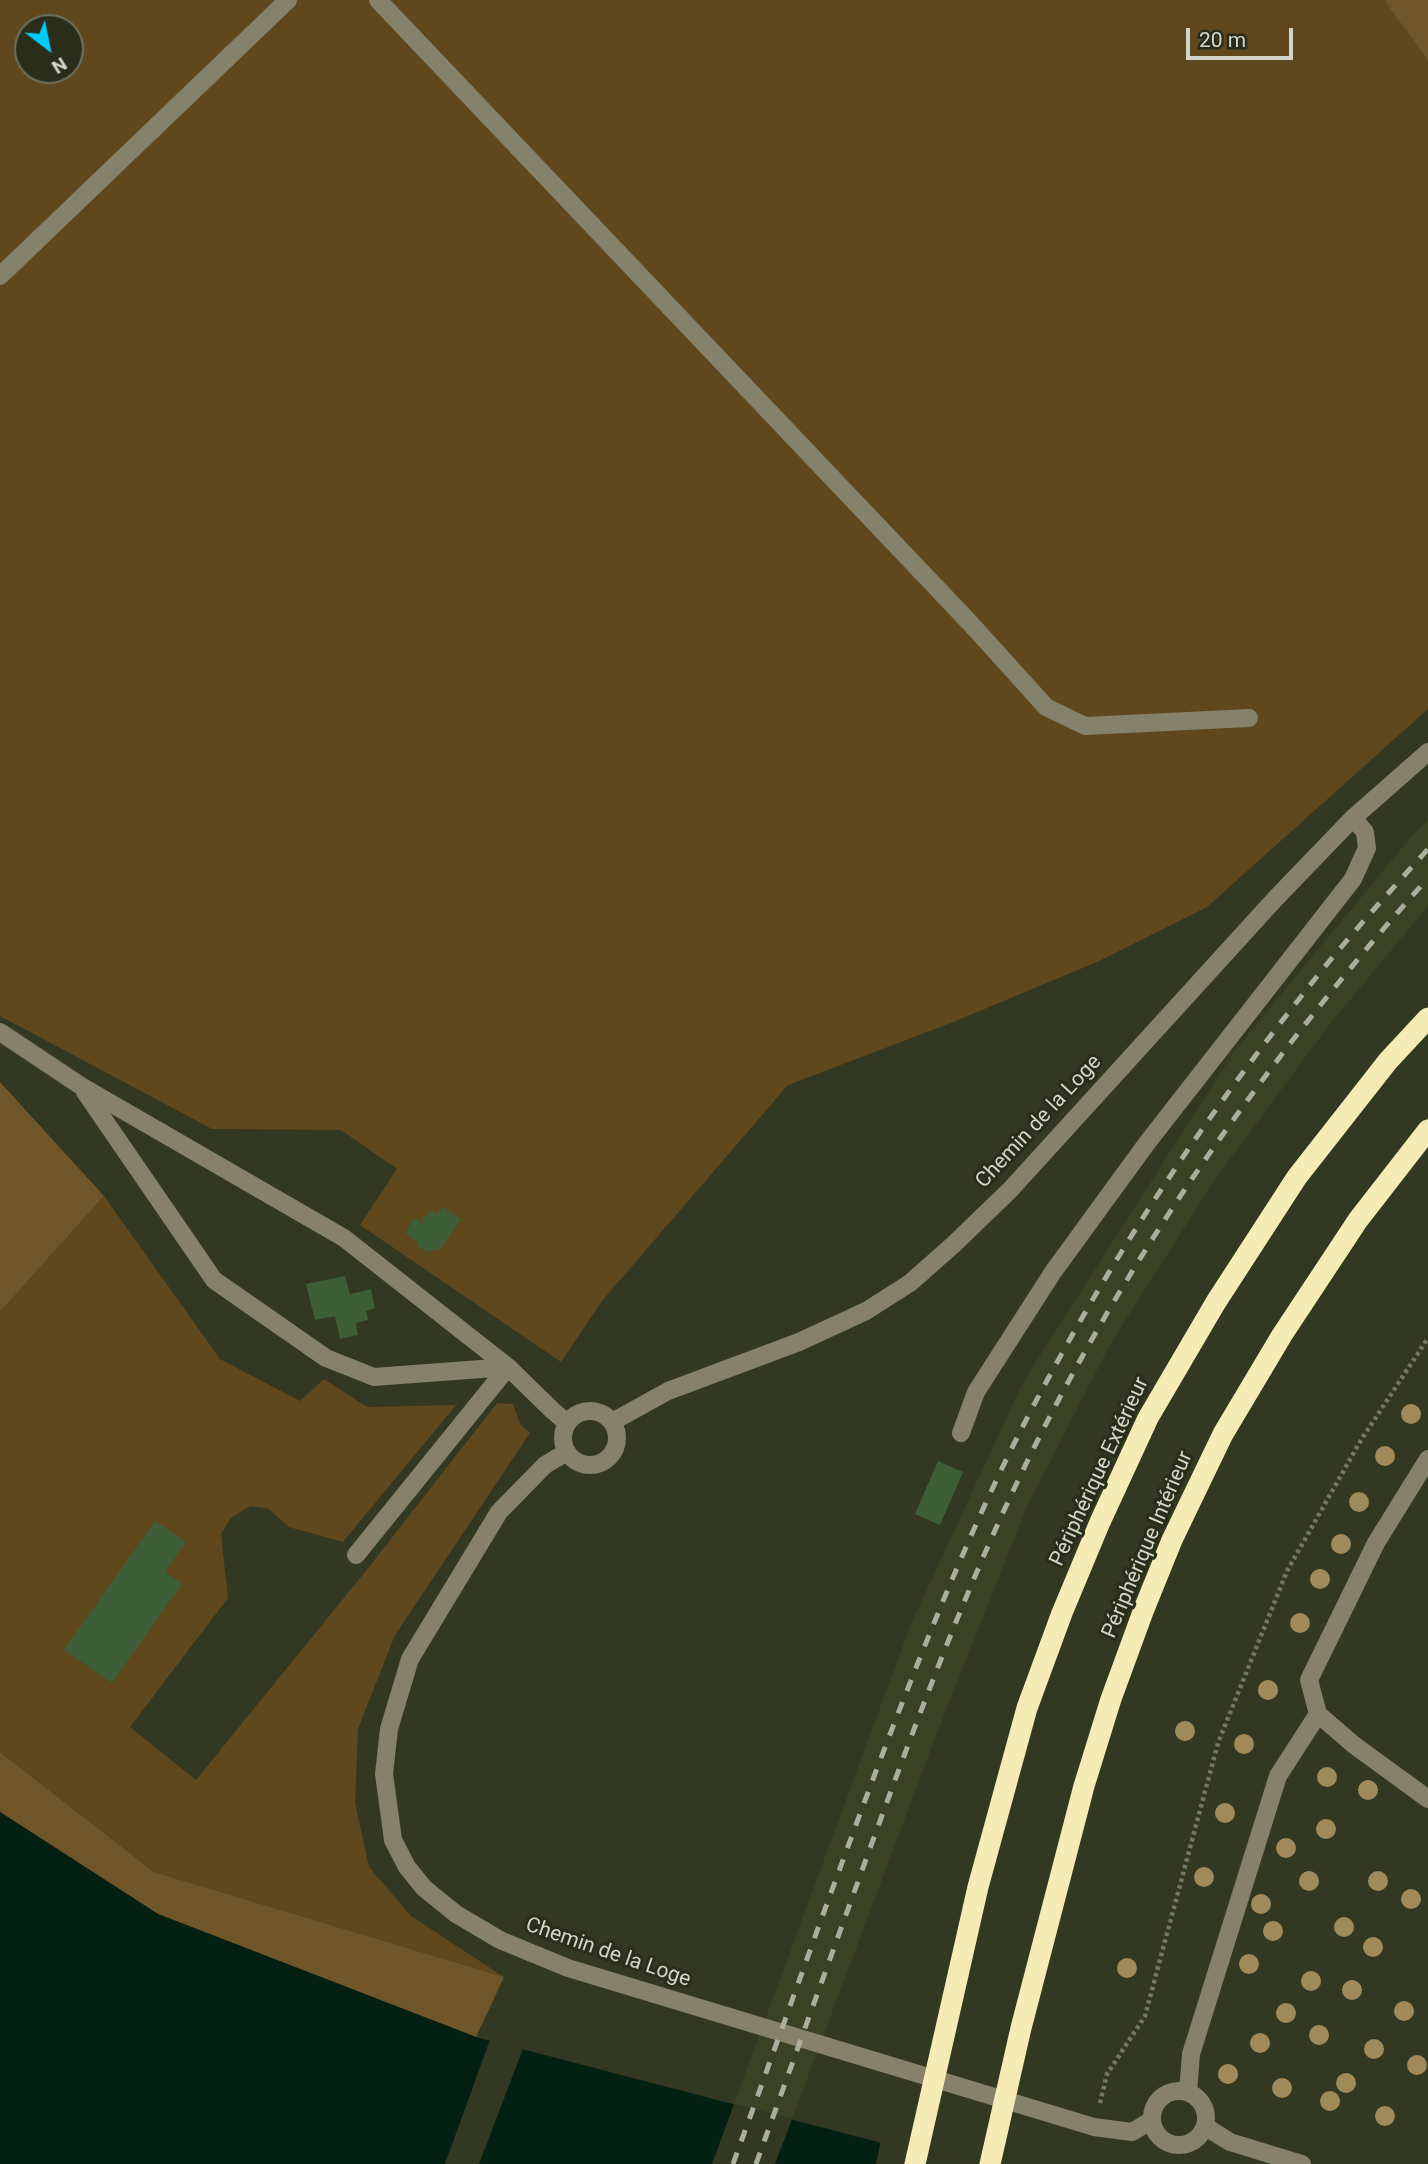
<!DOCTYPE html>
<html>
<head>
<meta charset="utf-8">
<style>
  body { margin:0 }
  #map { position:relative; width:1428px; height:2164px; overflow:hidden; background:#333823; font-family:Roboto,sans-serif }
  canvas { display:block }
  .north { position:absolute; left:14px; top:14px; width:70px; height:70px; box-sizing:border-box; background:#292d19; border:2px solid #6d715f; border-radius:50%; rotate:148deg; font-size:19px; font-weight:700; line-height:28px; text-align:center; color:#d2d6c9 }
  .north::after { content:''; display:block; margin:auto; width:24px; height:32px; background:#00cbf9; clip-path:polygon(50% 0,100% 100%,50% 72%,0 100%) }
  .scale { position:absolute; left:1186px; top:28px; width:107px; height:32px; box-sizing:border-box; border:4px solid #d2d6c9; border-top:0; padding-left:9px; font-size:21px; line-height:24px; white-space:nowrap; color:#d2d6c9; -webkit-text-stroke:5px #292d19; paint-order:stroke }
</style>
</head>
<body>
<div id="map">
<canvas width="1428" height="2164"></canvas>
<div class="north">N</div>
<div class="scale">20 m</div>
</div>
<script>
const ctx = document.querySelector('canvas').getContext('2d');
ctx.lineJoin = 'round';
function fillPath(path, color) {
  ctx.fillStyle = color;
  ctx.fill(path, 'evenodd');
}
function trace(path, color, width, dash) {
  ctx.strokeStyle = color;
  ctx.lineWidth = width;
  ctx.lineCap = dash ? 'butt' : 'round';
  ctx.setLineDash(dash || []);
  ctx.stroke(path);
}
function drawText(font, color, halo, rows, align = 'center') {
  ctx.font = font + ' Roboto,sans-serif';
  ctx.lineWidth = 6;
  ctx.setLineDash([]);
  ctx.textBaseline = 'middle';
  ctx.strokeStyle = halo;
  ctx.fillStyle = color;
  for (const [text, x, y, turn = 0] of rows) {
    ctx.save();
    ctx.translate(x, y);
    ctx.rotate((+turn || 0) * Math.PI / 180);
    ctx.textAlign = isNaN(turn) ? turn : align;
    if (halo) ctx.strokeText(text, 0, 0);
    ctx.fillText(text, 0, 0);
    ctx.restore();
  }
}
fillPath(new Path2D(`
  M1428 820V906L1330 1024 1216 1178 1111 1343 1027 1507 938 1731 792 2119 734 2104 910 1626 1023 1382 1235 1050 1410 838Z`), '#3a4125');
fillPath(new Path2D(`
  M0 0H1385L1428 60V709L1207 907 1097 962 951 1023 788 1085 602 1301 561 1362 360 1225 397 1169 341 1130 212 1129 0 1016ZM28 28H70V70H28Z
  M104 1196 220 1359 300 1401 324 1379 367 1407 456 1405 343 1542 289 1527 269 1509 250 1506 231 1518 221 1534 228 1598 130 1727 196 1780 369 1567 497 1403 513 1404 520 1424 530 1433 395 1635 358 1729 355 1803 369 1867 411 1916 504 1977 154 1872 0 1752V1312Z`), '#5f471e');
fillPath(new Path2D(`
  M1385 0H1428V60L1389 7Z
  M0 1082 104 1196 0 1312Z
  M0 1752 154 1872 504 1977 476 2037 158 1914 0 1812Z`), '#705528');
fillPath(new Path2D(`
  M0 1812 158 1914 476 2037 962 2164H0Z`), '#042013');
fillPath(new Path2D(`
  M491 2037 524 2046 479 2164H445Z
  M734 2104 792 2119 775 2164H712Z
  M881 2139 963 2161 965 2164H876Z`), '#333823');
fillPath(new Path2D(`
  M443 1207 461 1219 441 1248 426 1252 416 1245 418 1242 405 1233 414 1218 424 1224 422 1217 427 1216 431 1210 437 1214Z
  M345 1276 350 1294 371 1289 375 1308 366 1311 368 1320 356 1323 358 1335 340 1339 335 1316 315 1320 306 1284Z
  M938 1461 963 1472 940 1525 915 1514Z
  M155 1521 186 1542 165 1572 182 1584 112 1683 64 1650Z`), '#3e5e37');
trace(new Path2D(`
  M1100 2103 1107 2074 1145 2016 1218 1743 1287 1571 1361 1440 1428 1338`), '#747867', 4.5, [3.5, 3.5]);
trace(new Path2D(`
  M378 0 971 624 1046 707 1085 726 1249 718
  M0 276 288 0
  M0 1032 81 1086 344 1238 508 1367 552 1410 567 1423
  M85 1092 214 1280 326 1358 374 1377 508 1367
  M563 1438a27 27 0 1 1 54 0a27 27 0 1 1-54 0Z
  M612 1422 668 1391 799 1342 866 1311 910 1283 953 1245 1010 1190 1275 899 1353 818 1428 752
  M961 1433 976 1392 1053 1272 1147 1143 1353 879 1367 848 1365 832 1353 818
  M567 1452 545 1465 499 1512 410 1659 389 1729 384 1774 393 1840 407 1867 424 1888 456 1914 500 1940 568 1968 1094 2127 1132 2132 1152 2120
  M1428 1459 1376 1543 1309 1680 1318 1714 1354 1745 1428 1799
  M356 1555 508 1367
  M1152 2118a27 27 0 1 1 54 0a27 27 0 1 1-54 0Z
  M1188 2092 1191 2054 1278 1776 1318 1714
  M1206 2127 1230 2142 1302 2164`), '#85816b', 18);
trace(new Path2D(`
  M915 2164 978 1887 1027 1708 1062 1613 1100 1522 1148 1418 1216 1302 1297 1177 1388 1061 1428 1018
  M990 2164 1021 2028 1084 1786 1111 1699 1144 1609 1172 1540 1223 1434 1282 1335 1358 1220 1428 1130`), '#f5ebb4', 21);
trace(new Path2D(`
  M733 2164C788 2013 841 1861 899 1711 942 1601 987 1491 1043 1388 1117 1250 1203 1120 1300 998 1340 946 1384 898 1428 849
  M756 2164C796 2053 836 1942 876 1832 918 1717 961 1602 1013 1491 1119 1266 1263 1063 1428 878`), '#aaae9f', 5, [12, 12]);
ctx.fillStyle = '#a08a59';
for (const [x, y] of [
  [1411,1414],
  [1385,1456],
  [1359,1502],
  [1341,1544],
  [1320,1579],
  [1300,1623],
  [1268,1690],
  [1185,1731],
  [1244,1744],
  [1327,1777],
  [1368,1790],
  [1225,1813],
  [1326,1829],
  [1286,1848],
  [1204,1877],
  [1309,1881],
  [1378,1881],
  [1411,1899],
  [1261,1904],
  [1344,1927],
  [1273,1931],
  [1373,1947],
  [1249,1964],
  [1127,1968],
  [1311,1981],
  [1352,1990],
  [1404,2011],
  [1286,2013],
  [1319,2035],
  [1260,2043],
  [1374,2049],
  [1417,2065],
  [1228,2074],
  [1346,2083],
  [1282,2088],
  [1330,2101],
  [1385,2116]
]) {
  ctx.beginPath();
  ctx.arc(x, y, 10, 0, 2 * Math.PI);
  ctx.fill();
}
drawText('21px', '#d2d6c9', '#292d19', [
  ["Chemin de la Loge",1039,1122,-47],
  ["Périphérique Extérieur",1100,1472,-65],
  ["Périphérique Intérieur",1148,1545,-67],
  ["Chemin de la Loge",608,1953,19]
]);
</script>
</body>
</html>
